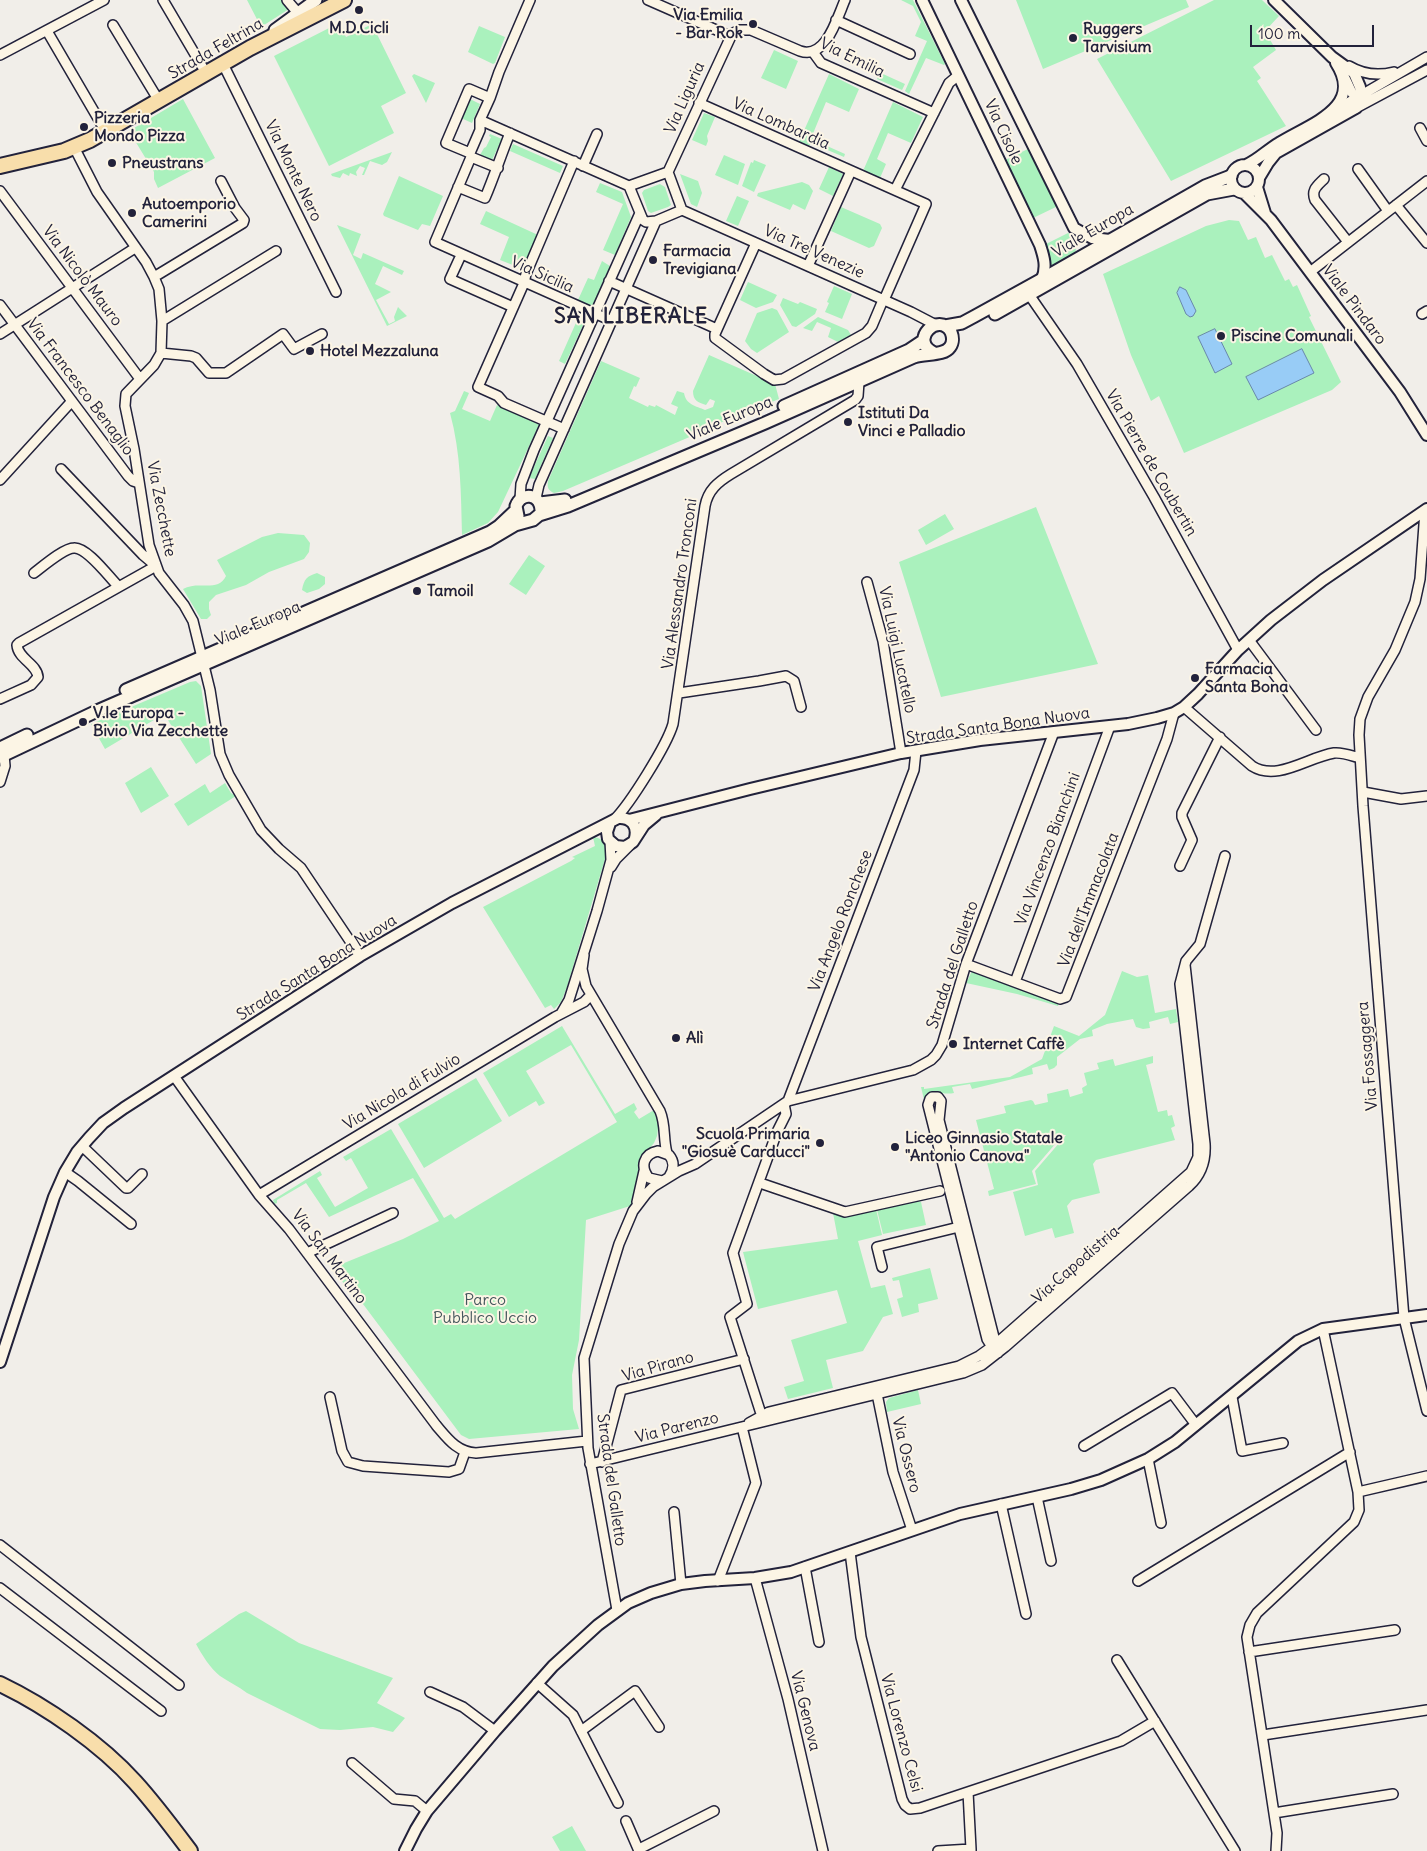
<!DOCTYPE html>
<html>
<head>
<meta charset="utf-8">
<style>
  body { margin:0 }
  #map { position:relative; width:1427px; height:1851px; overflow:hidden; background:#f1eee9; font-family:Delius,sans-serif }
  canvas { display:block }
  .scale { position:absolute; left:1250px; top:25px; width:124px; height:22px; box-sizing:border-box; border:2px solid #22223b; border-top:0; padding-left:6px; font-size:15px; line-height:18px; white-space:nowrap; color:#22223b; -webkit-text-stroke:4px #fcf5e5; paint-order:stroke }
</style>
</head>
<body>
<div id="map">
<canvas width="1427" height="1851"></canvas>
<div class="scale">100 m</div>
</div>
<script>
const ctx = document.querySelector('canvas').getContext('2d');
ctx.lineJoin = 'round';
function fillPath(path, color) {
  ctx.fillStyle = color;
  ctx.fill(path, 'evenodd');
}
function trace(path, color, width, dash) {
  ctx.strokeStyle = color;
  ctx.lineWidth = width;
  ctx.lineCap = dash ? 'butt' : 'round';
  ctx.setLineDash(dash || []);
  ctx.stroke(path);
}
function drawText(font, color, halo, rows, align = 'center') {
  ctx.font = font + ' Delius,sans-serif';
  ctx.lineWidth = 4;
  ctx.setLineDash([]);
  ctx.textBaseline = 'middle';
  ctx.strokeStyle = halo;
  ctx.fillStyle = color;
  for (const [text, x, y, turn = 0] of rows) {
    ctx.save();
    ctx.translate(x, y);
    ctx.rotate((+turn || 0) * Math.PI / 180);
    ctx.textAlign = isNaN(turn) ? turn : align;
    if (halo) ctx.strokeText(text, 0, 0);
    ctx.fillText(text, 0, 0);
    ctx.restore();
  }
}
fillPath(new Path2D(`
  M247 0H282L289 9 261 27Z
  M901 0H913L945 64 944 65 926 58 909 94 905 91 927 41 915 36 921 22 913 6Z
  M1016 0H1186L1189 7 1043 69Z
  M1214 0H1262L1279 16 1265 31 1276 50 1253 67 1261 78 1257 81 1286 126 1171 181 1097 59Z
  M339 23 346 37 372 24 406 93 381 106 394 133 329 166 274 56Z
  M479 26 505 37 495 63 493 64 468 52Z
  M774 50 798 61 786 89 761 78Z
  M861 64 905 84 902 90 877 79 879 75 860 66Z
  M414 74 435 83 426 103 412 76Z
  M829 74 859 89 849 112 826 102 812 136 828 143 827 146 845 154 844 157 811 143 809 146 799 142Z
  M183 99 215 158 158 188 154 179V172L129 131Z
  M470 99 480 104 472 123 461 118Z
  M893 102 923 117 911 143 888 133 877 159 886 164 880 178 863 171Z
  M704 113 715 117 707 136 708 141 706 146 692 140Z
  M490 134 502 139 492 160 480 155 484 148 486 147 491 137 489 136Z
  M513 144 563 166 560 173 510 151Z
  M1030 148 1058 206 1031 219 1003 161Z
  M392 152 387 162 382 165 370 161 364 175H362L365 168 360 166 356 172 357 176 350 173 349 176 343 173 340 178 332 176 331 174Z
  M724 155 745 164 738 185 715 175Z
  M754 160 766 165 754 192 742 186 751 162 753 163Z
  M829 167 843 174 833 196 819 189Z
  M680 174 698 181 702 193 697 207 691 204Z
  M399 176 443 196 430 226 422 224 418 230 384 216 383 214Z
  M802 182 809 185 813 191 805 210 793 204 790 210 757 196 758 193Z
  M600 183 622 192 631 217 615 255 603 250 623 204 596 192Z
  M660 184 665 187 671 205 668 207 651 213 648 211 642 193 644 190Z
  M737 196 749 201 738 226 726 221Z
  M841 207 880 224 882 228 874 246 869 248 831 231Z
  M486 211 538 235 523 269 500 260 509 237 480 224Z
  M1229 220 1239 221 1248 240 1256 237 1265 258 1272 255 1285 281 1289 279 1293 287 1297 285 1311 316 1309 317 1341 382 1332 390 1184 453 1159 396 1151 401 1131 355 1103 274 1206 226Z
  M337 225 361 234 353 255 361 259 363 253 404 271 402 275 383 266 375 284 391 292 376 300 389 324 395 321 394 317 398 307 407 316 387 326Z
  M1068 233 1073 235 1076 250 1074 254 1050 267 1049 257 1044 245Z
  M602 261 610 266 593 305 591 306 578 300 588 278 594 280Z
  M748 282 777 295 773 302 756 308 740 300Z
  M834 286 852 294 842 319 825 312 829 303 827 302Z
  M783 298 798 304 800 302 817 309 815 314 796 327 792 326 780 305Z
  M772 308 777 310 789 332 757 353 751 349 745 341 757 313Z
  M579 316 586 319 565 364 559 361Z
  M818 317 848 330 851 335 838 342 828 337 831 328 817 322 812 331 803 328Z
  M709 355 775 384 779 399 710 427 706 430 563 491 554 493C548 490 547 488 548 481L601 361 640 378 636 387 634 386 629 398 648 407 649 405 655 407 656 405 675 415 678 407 671 404 677 391 684 393C686 405 696 406 705 410L713 407 715 401 710 399 706 405C698 402 693 401 693 391Z
  M464 391 469 393 462 409 490 421 497 405 540 423 498 512 488 523 462 535C461 494 461 453 450 413L455 411Z
  M548 436 553 438 535 479 529 478Z
  M1036 507 1098 664 941 697 899 562Z
  M945 514 954 529 926 545 918 530Z
  M278 533 304 535 310 543 309 552 304 559 269 572 246 585 216 595 209 602V609L211 615 207 619H201L183 589C198 580 218 593 226 576L217 560 262 537Z
  M529 555 545 566 526 595 509 584Z
  M317 573 325 577V584L319 589 307 593 302 590C304 579 307 576 317 573Z
  M196 681 201 686 211 754 196 764 164 714 105 749 91 724 190 682Z
  M151 767 169 796 141 813 125 783Z
  M225 783 231 793 236 796 188 826 174 804 205 784 210 793Z
  M593 837C606 838 606 848 607 859H605L567 987 561 1002 554 1009 551 1005 545 1008 483 907 571 861 575 858 572 857 595 846Z
  M972 971 1059 1002 1058 1006 1017 994 966 983Z
  M1122 971 1137 977 1148 975 1155 1013 1176 1009 1178 1022 1170 1024 1168 1017 1149 1022 1150 1028 1143 1029 1136 1027 1133 1019 1107 1024 1092 1030 1093 1036 1080 1039 1057 1057V1065L1054 1068 1049 1070 1047 1064 1032 1068 1033 1074 972 1089 970 1084 952 1087 954 1093C945 1095 939 1091 930 1093L926 1098V1108L921 1087H924V1089L1010 1077 1042 1059 1054 1026 1079 1036 1105 1015Z
  M562 1026 615 1114 634 1103 637 1109 634 1112 639 1119 654 1110 659 1121 657 1136 654 1143 641 1158 636 1193 630 1206 586 1220 579 1340 572 1375 573 1409 579 1429 469 1439 461 1435 354 1292 348 1289 332 1268 403 1239 439 1221 413 1178 329 1217 306 1183 277 1200V1203L274 1204 273 1200 320 1171 322 1175 317 1178 335 1207 368 1188 351 1158 346 1161 343 1157 391 1129 444 1218 451 1214 455 1219 617 1122 571 1045 526 1071 545 1103 539 1106 536 1101 509 1117 483 1073Z
  M1153 1056V1063L1146 1065 1158 1112 1167 1110 1168 1116 1172 1115 1175 1126 1171 1128 1175 1140 1096 1160 1093 1164 1100 1193 1072 1200 1067 1206 1074 1233 1055 1238 1052 1228 1025 1236 1013 1192 1038 1185 1035 1171 1066 1135H1063L1032 1171 1036 1184 989 1196 988 1191 994 1189 976 1120 1006 1113 1004 1106 1031 1100 1033 1101 1035 1105 1048 1102 1047 1094 1068 1089 1070 1097 1083 1093 1082 1088 1087 1085 1084 1073 1099 1069 1097 1063 1113 1059 1115 1066Z
  M476 1078 502 1121 424 1168 398 1124Z
  M918 1201 921 1202 926 1225 883 1234 877 1210Z
  M876 1209 882 1235 858 1241 871 1288 885 1285 893 1314 883 1317 863 1351 826 1360 833 1388 788 1399 784 1387 804 1381 791 1340 847 1323 837 1290 758 1309 743 1252 838 1239 833 1213 843 1215Z
  M930 1268 938 1299 918 1304 919 1312 902 1317 897 1299 903 1297 899 1280 893 1281 892 1278Z
  M918 1390 921 1404 887 1412 886 1402 889 1398Z
  M246 1611 299 1643 393 1678 377 1703 405 1718 393 1732 373 1727 340 1730 320 1729 247 1693C238 1686 229 1682 220 1676 210 1668 202 1655 196 1644L239 1614Z
  M572 1826 586 1851H560L552 1837Z`), '#aaf1bd');
const water = new Path2D(`
  M1180 287 1186 290 1196 311 1193 316 1190 317 1186 314 1177 293Z
  M1215 329 1232 364 1215 373 1198 337Z
  M1302 349 1314 373 1258 400 1246 377Z`);
fillPath(water, '#98ccf6');
trace(water, '#6988ab', 1);
const minor = new Path2D(`
  M163 0 206 73
  M287 0 298 13
  M648 0 730 36
  M836 20 910 54
  M113 25 159 101
  M47 31 106 132
  M813 52 821 63 934 113
  M0 55 104 0
  M223 64 336 292
  M1349 66C1364 75 1378 76 1394 72
  M1344 76 1352 93 1360 100
  M469 89 490 98 480 120V130L470 153 446 143Z
  M490 98 499 72 530 0
  M699 103 926 204 884 300
  M1356 108 1427 70
  M1334 111 1427 57
  M480 120 629 186
  M1420 128 1427 141
  M74 147 97 192 146 262 154 277 159 289 162 321 161 353 154 365 126 394 125 406 134 449 149 545 159 573 184 605 193 621 210 690 220 754 229 775 261 830 279 849 301 868 360 956
  M470 153 471 157 435 242 612 321
  M471 157 498 168
  M583 166 597 134
  M1358 169 1388 211
  M668 172 732 34 739 30H751L800 51C826 60 837 18 845 0
  M668 172 682 210
  M1324 179C1317 186 1311 190 1315 200L1348 242
  M629 186 643 220 646 222 656 221 682 210
  M629 186 668 172
  M458 187 485 198C494 177 501 155 510 133
  M895 190 949 83 955 78 959 77
  M0 191 140 379
  M1396 205 1427 243
  M682 210 911 312 936 325
  M756 243 715 334V338L764 374 774 380 783 379 866 333 872 326 883 300
  M461 255 450 279 513 307
  M808 266 851 171
  M1310 272 1427 181
  M154 277 243 223 244 220 235 208 221 181
  M609 281 717 329
  M1030 296 1077 364 1154 497 1238 650
  M0 305 128 476 133 481 139 483
  M1422 314 1427 311
  M162 321 276 251
  M0 334 135 248
  M161 353 191 356 196 358 209 373H226L283 334 294 349 322 334
  M564 429 504 403 498 396 478 387 524 283 526 274 574 161
  M0 480 72 401
  M536 498 539 485 656 221
  M520 499 521 484 534 450 640 213
  M1425 511 1420 579 1415 602 1395 650 1368 697 1360 719 1359 735 1363 806 1404 1318 1427 1411
  M34 573C42 567 64 548 74 548 87 547 109 577 118 586
  M867 582 883 641 901 753
  M1249 640 1316 730
  M679 693 759 681 786 676 794 681 801 707
  M0 699 31 685 38 677C37 664 18 659 17 645L19 643 156 566 143 555 61 469
  M1184 707 1252 766C1277 782 1308 757 1334 753 1343 752 1352 756 1360 758
  M0 782 5 766 4 755
  M1363 792 1401 799 1427 796
  M614 820C630 804 667 745 673 724L705 506C708 490 718 482 731 474L855 400 858 396 859 382
  M1180 866 1192 840 1182 817V813L1220 737
  M611 867 616 859 630 845
  M584 955 582 969 586 986 660 1111C666 1125 663 1139 667 1153
  M966 964 1060 999 1066 997 1167 739 1174 713
  M1015 982 1110 726
  M562 1012 569 1000 597 911 611 860 610 841
  M174 1076 259 1195 289 1229 436 1425C448 1439 457 1452 476 1453L587 1441
  M932 1097H938L941 1101 939 1120 998 1353 992 1347 987 1339 928 1105 930 1099Z
  M788 1101 914 770 916 751
  M82 1146 126 1188H128L142 1174
  M65 1172 78 1181 131 1224
  M662 1181 649 1178C640 1167 643 1154 658 1151L669 1155C675 1162 674 1169 669 1177
  M760 1183 845 1212 940 1191
  M259 1195 555 1017 584 1002 591 995
  M637 1202 644 1171
  M307 1253 393 1213
  M882 1267 877 1247 963 1226
  M876 1389 893 1472 912 1530
  M330 1397 342 1451 348 1462 363 1466 449 1472 459 1469 465 1452
  M1232 1397 1242 1451 1283 1443
  M763 1420 730 1317 747 1304 733 1253 777 1132 786 1114 784 1104
  M749 1423 769 1412 959 1366 979 1356 997 1343 1191 1172 1198 1157V1144L1180 984 1186 961 1200 944 1225 856
  M1084 1446 1172 1393 1196 1425
  M1148 1459 1161 1523
  M602 1462 621 1390 744 1359
  M590 1464 963 1373 982 1365 1005 1347 1189 1186C1201 1175 1206 1161 1205 1144L1185 965
  M1358 1492 1427 1476
  M1037 1497 1051 1561
  M1001 1504 1026 1614
  M674 1512 681 1584
  M0 1545 179 1685
  M850 1552 861 1637 902 1799 905 1805 910 1809 920 1808 1121 1741 1155 1721
  M805 1567 819 1642
  M755 1578 788 1699 823 1851
  M718 1581 756 1483 742 1427
  M1138 1581 1350 1452
  M0 1588 161 1711
  M617 1610 588 1448 584 1358 619 1244 633 1211 646 1194 653 1187 679 1171 695 1164 788 1101 913 1070 931 1060 936 1055 942 1045 966 964 1054 732
  M1249 1652 1395 1630
  M1117 1660 1235 1851
  M537 1683 573 1715 618 1803
  M430 1692 463 1707 495 1731
  M581 1731 635 1691 659 1727
  M1263 1735 1427 1710
  M352 1763 394 1799 415 1801 427 1811
  M968 1792 971 1849
  M1274 1813 1393 1794
  M626 1821 639 1851
  M639 1849 714 1811
  M938 1851 971 1849V1851
  M1276 1851 1277 1833 1247 1637 1250 1625 1257 1613 1354 1522 1359 1510 1358 1492 1323 1329`);
const tertiary = new Path2D(`
  M922 0 1040 245C1044 257 1047 267 1042 279
  M961 0 1074 228 1092 238 1110 240
  M1231 179a14 14 0 1 1 28 0a14 14 0 1 1-28 0Z
  M1246 165C1258 160 1267 150 1279 143 1309 124 1365 108 1336 63
  M1259 178 1268 163 1276 153 1356 108 1361 95 1360 87 1354 73 1332 57 1274 0
  M1257 187 1265 213
  M1245 194 1271 220 1400 392 1427 435
  M629 820 750 789 901 753 980 740 1128 724 1157 718 1174 713 1184 707 1198 694 1238 650 1271 620 1323 580 1427 509
  M610 823 607 832 608 839 616 846 625 847 633 842 644 825 656 815
  M0 1362 54 1197 65 1172 77 1152 89 1138 103 1123 124 1108 360 956 452 903 618 818C631 817 638 826 635 838
  M405 1851 416 1829 427 1811 495 1731 553 1666 598 1625 628 1603 651 1593 681 1584 705 1581 755 1578 791 1572 960 1514 1071 1489 1101 1480 1148 1459 1175 1442 1298 1341 1323 1329 1427 1315`);
const secondary = new Path2D(`
  M275 30 316 0
  M995 314 1207 194 1234 189
  M945 326 962 323 975 316 1042 279 1205 186 1231 176
  M784 406 909 350 924 340
  M540 503 565 500
  M518 516 516 506C522 491 540 494 541 510
  M126 690 490 532 499 526 516 510
  M0 748 27 735
  M0 757 97 711 488 541 515 525 533 520 539 515 568 506 765 423 914 357C925 353 944 356 950 347 953 343 953 337 951 332 939 311 908 340 934 353`);
const primary = new Path2D(`
  M0 166 64 151 90 140 250 48 344 0
  M0 1684C46 1706 101 1744 135 1782 155 1804 172 1827 190 1851`);
trace(minor, '#22223b', 12);
trace(tertiary, '#22223b', 14);
trace(secondary, '#22223b', 15);
trace(primary, '#22223b', 18);
trace(minor, '#fcf5e5', 9);
trace(tertiary, '#fcf5e5', 10);
trace(secondary, '#fcf5e5', 11);
trace(primary, '#f8deab', 14);
for (const [x, y, r, color] of [
  [359,10,5,"#22223b"],
  [753,24,5,"#22223b"],
  [1073,38,5,"#22223b"],
  [84,127,5,"#22223b"],
  [112,163,5,"#22223b"],
  [132,213,5,"#22223b"],
  [653,260,5,"#22223b"],
  [1221,336,5,"#22223b"],
  [310,351,5,"#22223b"],
  [848,422,5,"#22223b"],
  [417,591,5,"#22223b"],
  [1195,678,5,"#22223b"],
  [83,722,5,"#22223b"],
  [676,1038,5,"#22223b"],
  [953,1044,5,"#22223b"],
  [820,1143,5,"#22223b"],
  [895,1147,5,"#22223b"]
]) {
  const dot = new Path2D();
  dot.arc(x, y, r, 0, 2 * Math.PI);
  ctx.fillStyle = color;
  ctx.fill(dot);
  trace(dot, '#fcf5e5', 2);
}
drawText('bold 16px', '#22223b', '#fcf5e5', [
  ["Via Emilia",743,15,"right"],
  ["- Bar Rok",743,33,"right"],
  ["M.D.Cicli",359,28,"center"],
  ["Ruggers",1083,29],
  ["Tarvisium",1083,47],
  ["Pizzeria",94,118],
  ["Mondo Pizza",94,136],
  ["Pneustrans",122,163],
  ["Autoemporio",142,204],
  ["Camerini",142,222],
  ["Farmacia",663,251],
  ["Trevigiana",663,269],
  ["Piscine Comunali",1231,336],
  ["Hotel Mezzaluna",320,351],
  ["Istituti Da",858,413],
  ["Vinci e Palladio",858,431],
  ["Tamoil",427,591],
  ["Farmacia",1205,669],
  ["Santa Bona",1205,687],
  ["V.le Europa -",93,713],
  ["Bivio Via Zecchette",93,731],
  ["Alì",686,1038],
  ["Internet Caffè",963,1044],
  ["Scuola Primaria",810,1134,"right"],
  ["\"Giosuè Carducci\"",810,1152,"right"],
  ["Liceo Ginnasio Statale",905,1138],
  ["\"Antonio Canova\"",905,1156]
], 'left');
drawText('16px', '#22223b', '#fcf5e5', [
  ["Strada Feltrina",216,49,-30],
  ["Via Emilia",852,58,26],
  ["Via Liguria",685,98,-66],
  ["Via Lombardia",781,124,24],
  ["Via Cisole",1003,132,65],
  ["Via Monte Nero",293,171,64],
  ["Viale Europa",1093,231,-30],
  ["Via Tre Venezie",814,252,24],
  ["Via Sicilia",542,275,24],
  ["Via Nicolò Mauro",82,276,53],
  ["Viale Pindaro",1354,305,53],
  ["Via Francesco Benaglio",80,387,53],
  ["Viale Europa",730,419,-23],
  ["Via Pierre de Coubertin",1151,463,60],
  ["Via Zecchette",161,509,79],
  ["Via Alessandro Tronconi",680,584,-82],
  ["Viale Europa",258,624,-23],
  ["Via Luigi Lucatello",897,650,78],
  ["Strada Santa Bona Nuova",998,726,-8],
  ["Via Vincenzo Bianchini",1048,849,-70],
  ["Via dell'Immacolata",1089,900,-69],
  ["Via Angelo Ronchese",841,921,-69],
  ["Strada del Galletto",953,965,-72],
  ["Strada Santa Bona Nuova",317,968,-32],
  ["Via Fossaggera",1368,1056,-95],
  ["Via Nicola di Fulvio",402,1092,-31],
  ["Via San Martino",329,1257,53],
  ["Via Capodistria",1076,1265,-41],
  ["Via Pirano",658,1367,-16],
  ["Via Parenzo",677,1428,-14],
  ["Via Ossero",906,1455,76],
  ["Strada del Galletto",611,1480,82],
  ["Via Genova",805,1711,76],
  ["Via Lorenzo Celsi",901,1733,75]
]);
drawText('16px', '#44565c', '#fcf5e5', [
  ["Parco",485,1300],
  ["Pubblico Uccio",485,1318]
]);
ctx.letterSpacing = '1px';
drawText('bold 21px', '#22223b', '#fcf5e5', [
  ["SAN LIBERALE",631,317]
]);
ctx.letterSpacing = '0px';
</script>
</body>
</html>
